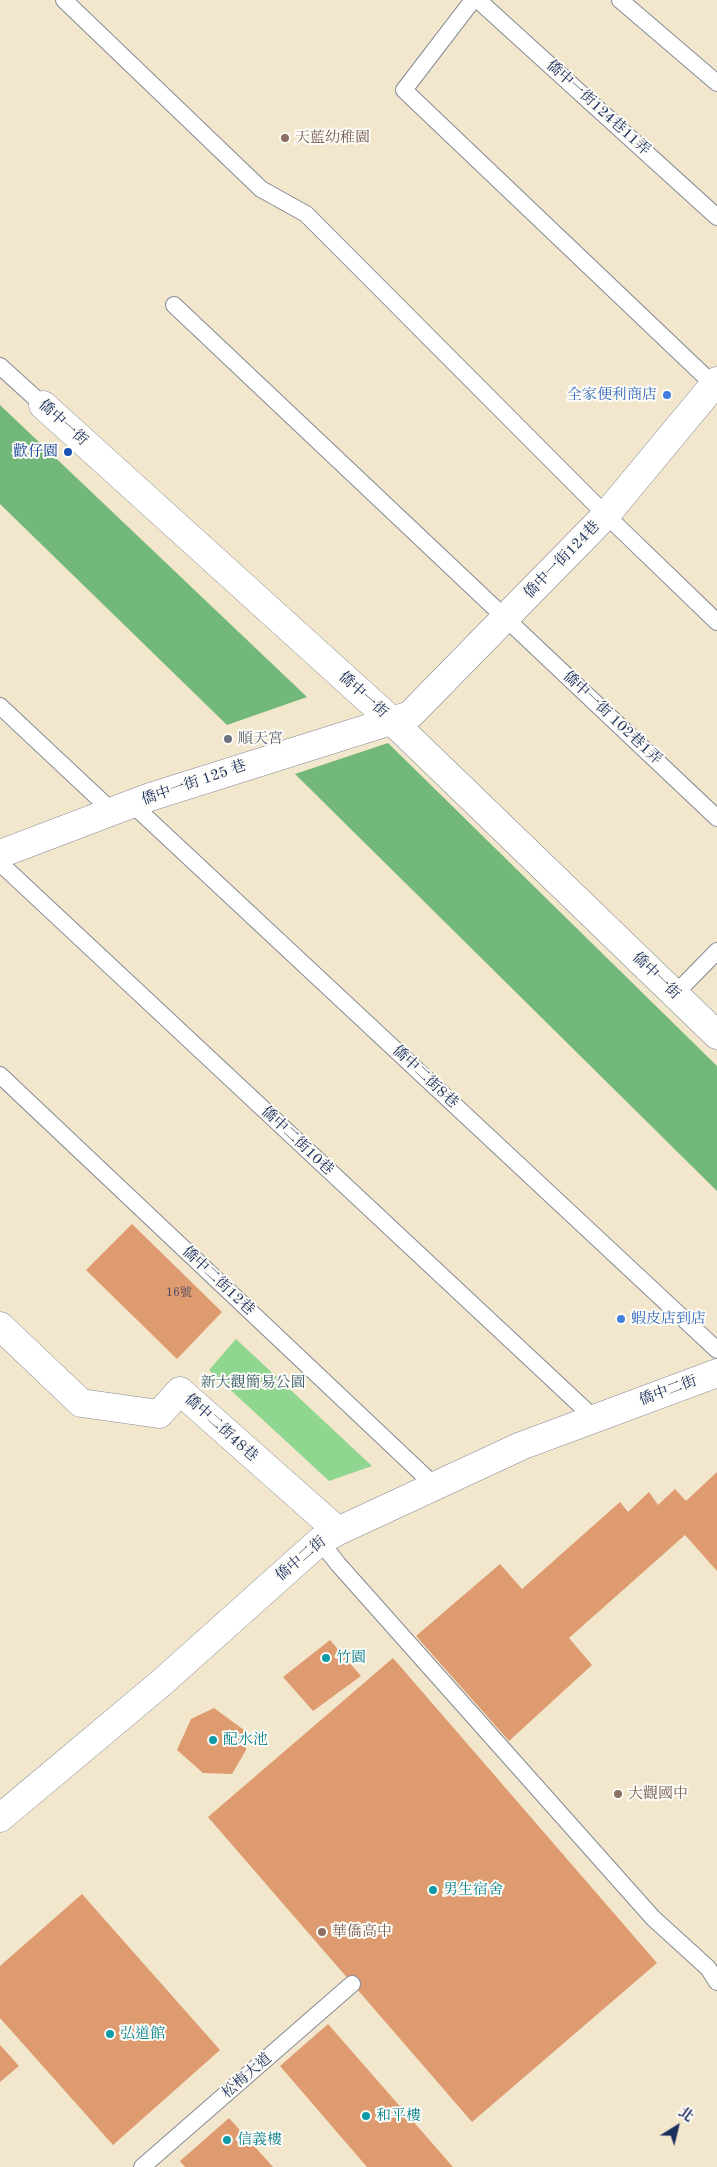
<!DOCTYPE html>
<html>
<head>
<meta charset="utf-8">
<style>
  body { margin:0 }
  #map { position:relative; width:717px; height:2167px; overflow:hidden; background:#f2e6cc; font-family:"Old Standard TT","Noto Serif TC",serif }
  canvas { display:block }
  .north { position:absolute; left:652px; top:2102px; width:50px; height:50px; -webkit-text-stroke:4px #fdfcf7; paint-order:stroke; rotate:36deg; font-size:14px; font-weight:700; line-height:20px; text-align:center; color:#1b2f5e }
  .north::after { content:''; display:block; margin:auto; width:18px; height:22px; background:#1b2f5e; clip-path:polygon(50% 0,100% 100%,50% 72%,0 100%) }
</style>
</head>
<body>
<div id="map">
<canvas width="717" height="2167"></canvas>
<div class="north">北</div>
</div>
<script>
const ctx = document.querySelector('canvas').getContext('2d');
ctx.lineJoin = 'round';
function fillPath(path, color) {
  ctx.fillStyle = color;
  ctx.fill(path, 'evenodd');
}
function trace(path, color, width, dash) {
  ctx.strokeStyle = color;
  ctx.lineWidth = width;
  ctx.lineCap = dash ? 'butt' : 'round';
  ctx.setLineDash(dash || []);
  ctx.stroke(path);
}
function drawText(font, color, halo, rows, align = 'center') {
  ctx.font = font + ' "Old Standard TT","Noto Serif TC",serif';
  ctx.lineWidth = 4;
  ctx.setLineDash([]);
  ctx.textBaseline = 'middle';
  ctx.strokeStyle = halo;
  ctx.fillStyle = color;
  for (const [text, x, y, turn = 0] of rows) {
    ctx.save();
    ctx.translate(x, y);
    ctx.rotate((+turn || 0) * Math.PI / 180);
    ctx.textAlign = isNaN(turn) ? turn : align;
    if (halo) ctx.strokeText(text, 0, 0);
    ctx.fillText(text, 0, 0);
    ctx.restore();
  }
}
fillPath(new Path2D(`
  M236 1339 372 1466 329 1481 209 1370Z`), '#8fd791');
fillPath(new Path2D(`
  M0 405 307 697 227 725 0 504Z
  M388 743 717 1066V1191L295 774Z`), '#73b87b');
fillPath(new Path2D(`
  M132 1224 222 1312 177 1359 86 1270Z
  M717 1472V1571L685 1535 569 1638 592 1665 509 1741 416 1636 500 1564 522 1589 620 1502 628 1512 649 1492 658 1505 675 1489 686 1501Z
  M330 1640 361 1676 313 1711 283 1677Z
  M393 1658 657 1963 472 2122 208 1817Z
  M214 1708 244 1730 246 1750 232 1774 203 1773 177 1750 191 1719Z
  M82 1894 220 2050 113 2145 0 2018V1966Z
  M328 2024 453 2167H367L280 2066Z
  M0 2045 19 2066 0 2082Z
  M229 2118 273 2167H185L180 2161Z`), '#de9b6f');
const service = new Path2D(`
  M64 0 261 189 306 214 606 515 717 622
  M473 0 404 90 717 388
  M478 0 717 217
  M620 0 717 83
  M174 305 717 818
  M0 366 43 405
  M0 706 112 811
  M132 804 717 1350
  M0 863 594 1418
  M675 994 717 951
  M0 1075 435 1486
  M320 1541 338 1564 653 1918 708 1968 717 1982
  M142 2167 352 1984`);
const minor = new Path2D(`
  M43 405 391 720 717 1035
  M0 854 150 797 410 715 606 515 717 381
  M0 1326 81 1403 159 1414 180 1391 338 1531
  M0 1818 160 1684 320 1541 338 1531 521 1446 717 1373`);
trace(service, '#868a95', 18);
trace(minor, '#868a95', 29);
trace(service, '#fff', 16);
trace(minor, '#fff', 28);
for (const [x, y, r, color] of [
  [285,138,5,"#8d6e63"],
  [667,395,5,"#3f7fe0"],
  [68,452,5,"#1a4fb4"],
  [228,739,5,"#6b7280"],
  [621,1319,5,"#3f7fe0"],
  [326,1658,5,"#0f9aa8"],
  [213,1740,5,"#0f9aa8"],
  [618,1794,5,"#8d6e63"],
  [433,1890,5,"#0f9aa8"],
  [322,1932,5,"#8d6e63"],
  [110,2034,5,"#0f9aa8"],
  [366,2116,5,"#0f9aa8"],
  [227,2140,5,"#0f9aa8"]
]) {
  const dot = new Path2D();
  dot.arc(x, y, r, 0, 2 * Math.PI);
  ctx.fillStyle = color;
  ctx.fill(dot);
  trace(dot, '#fdfcf7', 2);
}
drawText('12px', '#4c4a62', null, [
  ["16號",179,1293]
]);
drawText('15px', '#1b2f5e', '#fdfcf7', [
  ["僑中一街124巷11弄",598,108,42],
  ["僑中一街",63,423,42],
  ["僑中一街124巷",562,560,-46],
  ["僑中一街",363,695,42],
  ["僑中一街 102巷1弄",612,718,43],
  ["僑中一街 125 巷",194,783,-19],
  ["僑中一街",656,976,44],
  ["僑中二街8巷",425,1077,43],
  ["僑中二街10巷",297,1141,43],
  ["僑中二街12巷",218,1281,43],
  ["僑中二街",668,1391,-20],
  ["僑中二街48巷",221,1428,42],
  ["僑中二街",301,1559,-40],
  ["松梅大道",247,2076,-41]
]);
drawText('15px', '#785e54', '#fdfcf7', [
  ["天藍幼稚園",295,138],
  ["大觀國中",628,1794],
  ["華僑高中",332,1932]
], 'left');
drawText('15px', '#366cbe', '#fdfcf7', [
  ["全家便利商店",657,395],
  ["蝦皮店到店",631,1319,"left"]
], 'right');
drawText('15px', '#164399', '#fdfcf7', [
  ["歡仔園",58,452]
], 'right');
drawText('15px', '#5b616d', '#fdfcf7', [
  ["順天宮",238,739]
], 'left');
drawText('15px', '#3e616d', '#fdfcf7', [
  ["新大觀簡易公園",253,1383]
]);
drawText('15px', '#0d838f', '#fdfcf7', [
  ["竹園",336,1658],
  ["配水池",223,1740],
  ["男生宿舍",443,1890],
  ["弘道館",120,2034],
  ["和平樓",376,2116],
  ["信義樓",237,2140]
], 'left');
</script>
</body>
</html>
